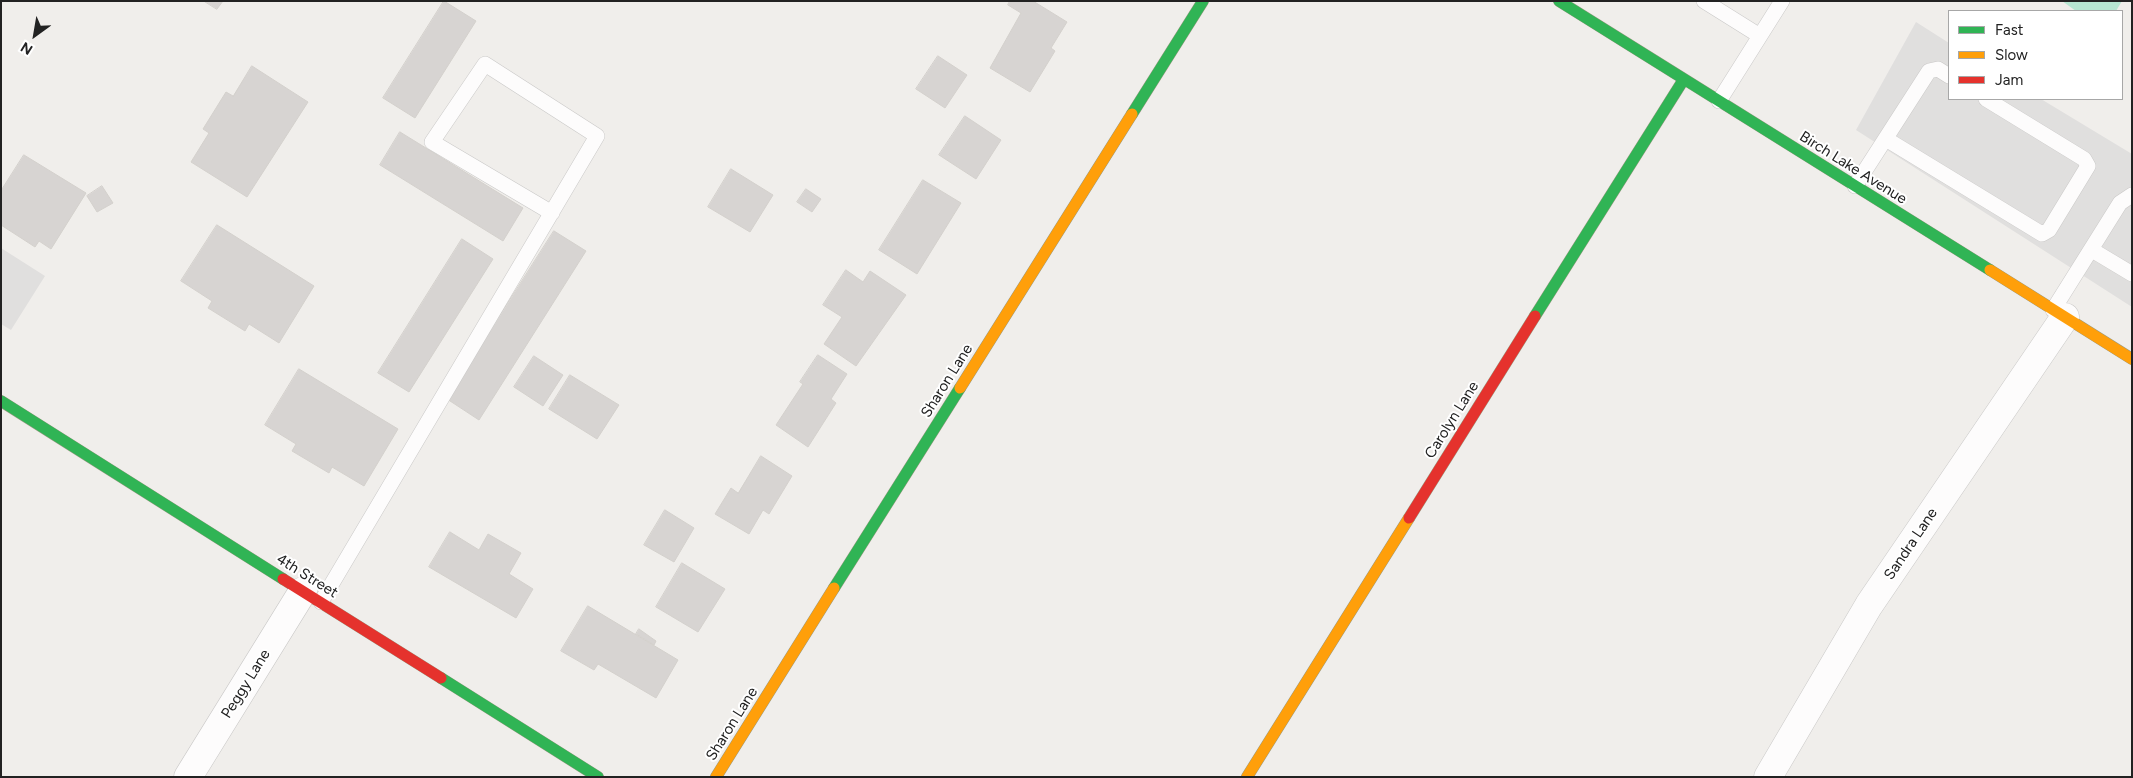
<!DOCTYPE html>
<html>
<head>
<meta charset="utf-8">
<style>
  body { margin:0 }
  #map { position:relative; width:2133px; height:778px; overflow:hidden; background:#f0eeeb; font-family:Figtree,sans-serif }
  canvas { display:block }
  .frame { position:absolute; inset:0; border:2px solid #222; pointer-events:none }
  .legend { position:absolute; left:1948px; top:10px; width:175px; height:90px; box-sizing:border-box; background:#fff; border:1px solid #a7a7a7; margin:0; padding:6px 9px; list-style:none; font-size:15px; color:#222 }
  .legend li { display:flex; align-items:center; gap:10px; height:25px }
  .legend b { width:25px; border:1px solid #a7a7a7 }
  .north { position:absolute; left:10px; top:10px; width:50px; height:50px; -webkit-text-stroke:4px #fff; paint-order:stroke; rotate:212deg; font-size:14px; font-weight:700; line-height:20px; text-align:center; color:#222 }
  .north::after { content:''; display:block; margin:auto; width:18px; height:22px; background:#222; clip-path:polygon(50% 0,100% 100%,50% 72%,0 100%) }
</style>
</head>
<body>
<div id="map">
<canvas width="2133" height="778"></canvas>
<div class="frame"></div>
<ul class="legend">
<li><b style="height:6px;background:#30b455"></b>Fast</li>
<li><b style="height:6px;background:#ff9f0a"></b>Slow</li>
<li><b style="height:6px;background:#e5322d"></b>Jam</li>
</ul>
<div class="north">N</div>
</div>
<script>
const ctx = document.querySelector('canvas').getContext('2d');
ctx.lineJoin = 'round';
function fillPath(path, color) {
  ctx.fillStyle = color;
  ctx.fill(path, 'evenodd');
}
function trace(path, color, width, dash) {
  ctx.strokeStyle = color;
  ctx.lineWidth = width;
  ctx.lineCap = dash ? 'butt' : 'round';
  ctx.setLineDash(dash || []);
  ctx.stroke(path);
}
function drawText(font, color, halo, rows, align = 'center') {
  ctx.font = font + ' Figtree,sans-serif';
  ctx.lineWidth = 4;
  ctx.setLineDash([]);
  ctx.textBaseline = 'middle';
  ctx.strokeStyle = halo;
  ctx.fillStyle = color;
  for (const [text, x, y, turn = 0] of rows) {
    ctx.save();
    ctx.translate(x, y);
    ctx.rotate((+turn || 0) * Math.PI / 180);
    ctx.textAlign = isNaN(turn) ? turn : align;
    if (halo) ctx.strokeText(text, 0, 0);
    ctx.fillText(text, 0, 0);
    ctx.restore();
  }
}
fillPath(new Path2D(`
  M2062 1H2122L2116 11H2076Z`), '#b7e6d2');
fillPath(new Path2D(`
  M1916 22 1949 43V99H2041L2132 154V307L1856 130Z
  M1 248 45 276 11 330 1 324Z`), '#e0dfde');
const building = new Path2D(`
  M204 1H223L217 9Z
  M444 1 476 21 415 118 383 98Z
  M1010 1H1033L1067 22 1051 48 1055 51 1030 92 990 68 1021 13 1008 5Z
  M938 56 967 75 945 108 916 89Z
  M252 66 308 102 247 197 191 162 209 133 203 129 226 92 233 96Z
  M965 116 1001 140 976 179 939 155Z
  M400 132 523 208 503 241 380 165Z
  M24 155 86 193 51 249 39 241 35 247 1 225V191Z
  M731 169 773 195 750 232 708 207Z
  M923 180 961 203 917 274 879 250Z
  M102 186 113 203 97 212 87 196Z
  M806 189 821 199 812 212 797 202Z
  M217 225 314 286 279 343 249 324 245 331 208 308 212 301 181 281Z
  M554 231 586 251 479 420 447 399Z
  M462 239 493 259 409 392 378 373Z
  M846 270 863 282 870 271 906 295 856 366 824 344 842 317 823 305Z
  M818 355 847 374 831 399 836 403 808 447 776 425 803 384 800 382Z
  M534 356 563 375 543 406 514 387Z
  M299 369 398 429 364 486 332 467 329 473 292 451 296 444 265 425Z
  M570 375 619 405 597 439 549 409Z
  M761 456 792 476 769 514 763 510 749 534 715 514 731 488 738 493Z
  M665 510 694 528 674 562 644 545Z
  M450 532 479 550 488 534 521 553 509 574 533 589 516 618 429 567Z
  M682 563 725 589 698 632 656 607Z
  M588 606 678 660 656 698 598 664 594 670 561 651Z
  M639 629 656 641 654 645 636 634Z`);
fillPath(building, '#d7d4d2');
trace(building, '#d3d0cc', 1);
const lane = new Path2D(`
  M1704 1 1760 36
  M1719 101 1782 1
  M1886 139 2042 234 2049 230 2088 166 2084 159 1986 99
  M1855 186 1929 71 1938 69 1949 76
  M2092 250 2132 274
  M2053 310 2120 203 2132 195
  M321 602 597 136 485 64 432 142 552 213`);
const street = new Path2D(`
  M188 777 303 591
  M1768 777 1869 605 2065 317`);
const fast = new Path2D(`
  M1559 1 1990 270
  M1132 114 1203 1
  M1535 316 1684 79
  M1 401 283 579
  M834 588 960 388
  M441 678 598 777`);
const slow = new Path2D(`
  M1990 270 2132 359
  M960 388 1132 114
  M716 777 834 588
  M1247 777 1409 518`);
const jam = new Path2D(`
  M1409 518 1535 316
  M283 579 441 678`);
trace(lane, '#c9c8c7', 16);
trace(street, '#c9c8c7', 29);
trace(fast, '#999a82', 12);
trace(slow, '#999a82', 12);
trace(jam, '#999a82', 12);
trace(lane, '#fdfcfc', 15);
trace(street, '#fdfcfc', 28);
trace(fast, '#30b455', 11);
trace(slow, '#ff9f0a', 11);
trace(jam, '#e5322d', 11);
drawText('15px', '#222', '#fff', [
  ["Birch Lake Avenue",1853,168,32],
  ["Sharon Lane",947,381,-58],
  ["Carolyn Lane",1452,420,-58],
  ["Sandra Lane",1911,544,-56],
  ["4th Street",307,576,32],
  ["Peggy Lane",246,684,-58],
  ["Sharon Lane",732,724,-58]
]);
</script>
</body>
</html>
